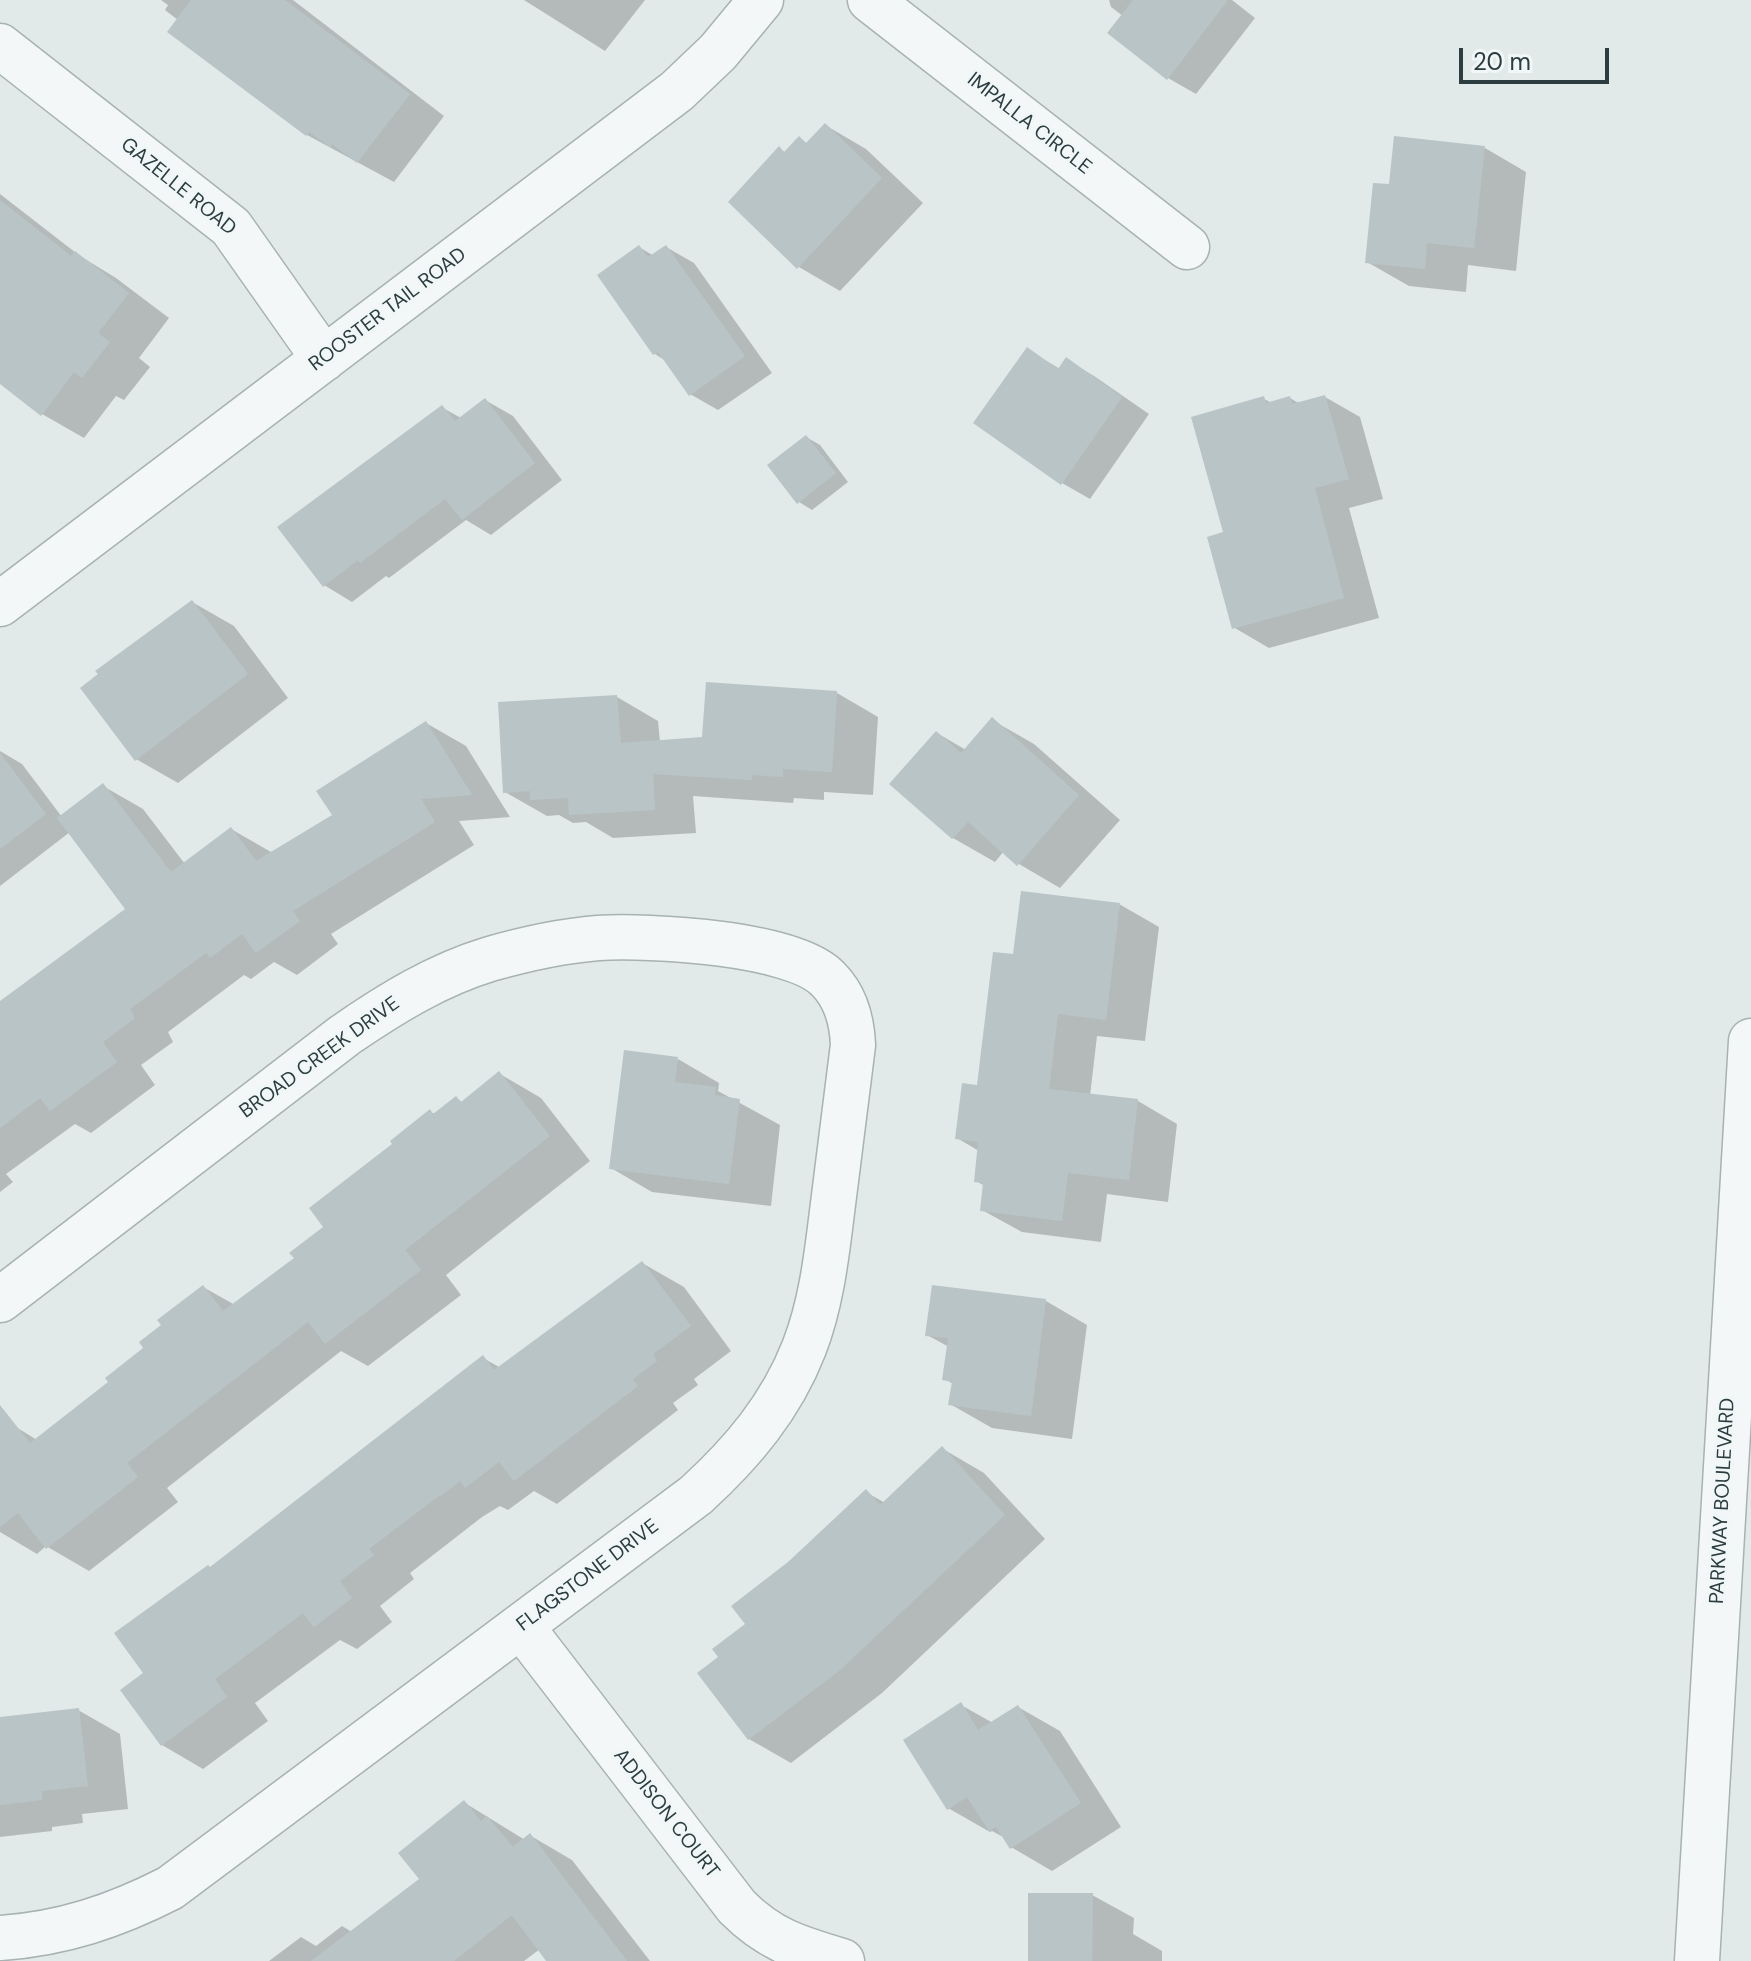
<!DOCTYPE html>
<html>
<head>
<meta charset="utf-8">
<style>
  body { margin:0 }
  #map { position:relative; width:1751px; height:1961px; overflow:hidden; background:#e2e9e9; font-family:"DM Sans",sans-serif }
  canvas { display:block }
  .scale { position:absolute; left:1459px; top:48px; width:150px; height:36px; box-sizing:border-box; border:4px solid #2b3d40; border-top:0; padding-left:10px; font-size:24px; line-height:28px; white-space:nowrap; color:#2b3d40; -webkit-text-stroke:6px #f1f6f7; paint-order:stroke }
</style>
</head>
<body>
<div id="map">
<canvas width="1751" height="1961"></canvas>
<div class="scale">20 m</div>
</div>
<script>
const ctx = document.querySelector('canvas').getContext('2d');
ctx.lineJoin = 'round';
function fillPath(path, color) {
  ctx.fillStyle = color;
  ctx.fill(path, 'evenodd');
}
function trace(path, color, width, dash) {
  ctx.strokeStyle = color;
  ctx.lineWidth = width;
  ctx.lineCap = dash ? 'butt' : 'round';
  ctx.setLineDash(dash || []);
  ctx.stroke(path);
}
function drawText(font, color, halo, rows, align = 'center') {
  ctx.font = font + ' "DM Sans",sans-serif';
  ctx.lineWidth = 7;
  ctx.setLineDash([]);
  ctx.textBaseline = 'middle';
  ctx.strokeStyle = halo;
  ctx.fillStyle = color;
  for (const [text, x, y, turn = 0] of rows) {
    ctx.save();
    ctx.translate(x, y);
    ctx.rotate((+turn || 0) * Math.PI / 180);
    ctx.textAlign = isNaN(turn) ? turn : align;
    if (halo) ctx.strokeText(text, 0, 0);
    ctx.fillText(text, 0, 0);
    ctx.restore();
  }
}
fillPath(new Path2D(`
  M161 0H293L444 116 394 182 307 135 170 31 178 20 165 10 168 5Z
  M524 0H645L605 51Z
  M1109 0H1232L1255 18 1196 94 1168 78 1109 33 1123 16 1111 7Z
  M825 125 866 149 923 203 840 291 799 267 780 149 786 153 800 139 808 144Z
  M1485 148 1526 172 1516 271 1468 265 1466 292 1409 286 1367 262 1391 186Z
  M0 194 80 256 116 278 169 318 139 358 150 367 124 400 116 396 84 438 42 414 0 382Z
  M639 247 654 256 666 247 694 263 772 373 718 410 690 394 666 361 655 354Z
  M1028 350 1060 369 1067 360 1094 376 1149 414 1090 499 1062 483Z
  M1325 397 1360 417 1383 499 1349 508 1379 618 1269 648 1233 627 1225 534 1264 399 1272 403 1290 398 1300 404Z
  M485 400 513 416 562 480 491 535 466 520 389 578 386 576 352 602 324 585 443 408 461 418Z
  M806 437 820 445 848 482 812 510 799 502Z
  M192 602 234 626 288 698 178 783 136 759Z
  M837 693 878 717 873 795 824 792V800L794 798 793 803 693 796 696 833 613 838 586 822 573 823 559 815 547 816 505 792 617 697 658 721 660 742 704 739Z
  M992 720 1034 744 1120 820 1060 888 1019 864 1004 851 995 862 953 838 937 733 966 750Z
  M426 723 466 746 510 817 459 821 474 845 331 934 338 944 297 975 274 962 251 979 244 975 168 1032 173 1042 141 1065 155 1085 91 1133 75 1124 6 1174 13 1182 0 1192V1030L128 909 70 832 0 886V751L22 764 62 817 103 786 143 809 185 864 231 829 271 852 335 816Z
  M1119 904 1159 927 1145 1041 1097 1036 1090 1096 1138 1101 1177 1124 1168 1202 1107 1194 1101 1242 1022 1232 982 1210 985 1186 976 1181 979 1151 957 1138 979 1087 1015 956Z
  M678 1059 719 1083 718 1091 780 1125 771 1206 652 1192 611 1168Z
  M500 1074 541 1098 590 1161 446 1275 461 1295 368 1366 341 1351 167 1488 178 1502 89 1571 46 1546 37 1554 0 1532V1439L16 1427 37 1440 110 1382 146 1348 203 1287 235 1305 297 1259 395 1145 430 1112 436 1114 456 1098 463 1103Z
  M642 1263 684 1287 731 1351 694 1379 698 1385 673 1403 678 1410 557 1504 534 1491 508 1510 500 1506 482 1517 410 1573 414 1579 380 1606 392 1622 357 1649 340 1640 255 1703 268 1721 203 1769 162 1745 146 1673 211 1568 483 1358 501 1368Z
  M933 1287 1046 1301 1087 1325 1072 1439 992 1428 950 1404 953 1384 945 1379 949 1347 927 1335Z
  M943 1449 984 1473 1045 1539 882 1693 791 1763 749 1739 721 1658 790 1564 866 1492 885 1503Z
  M961 1705 993 1723 1018 1707 1060 1731 1121 1827 1052 1871 1011 1847 1005 1838 992 1831 990 1832 948 1808Z
  M78 1710 120 1734 128 1809 82 1814 83 1823 52 1827V1831L0 1837V1719Z
  M465 1803 525 1840 531 1836 572 1860 650 1961H549L540 1949 524 1961H269L301 1937 316 1946 342 1926 352 1932 421 1880Z
  M1092 1895 1134 1918 1133 1934 1162 1951V1961H1030Z`), '#0003');
fillPath(new Path2D(`
  M191 0H285L410 94 357 163 332 144 330 147 309 132 306 136 167 32Z
  M1133 0H1228L1167 80 1107 33Z
  M825 123 882 178 797 269 728 202 779 146 784 152 799 136 806 143Z
  M1394 136 1485 146 1474 248 1427 243 1425 269 1365 263 1373 183 1389 184Z
  M0 200 71 256 75 251 129 293 98 333 110 342 82 378 74 372 41 416 0 384Z
  M639 245 648 257 666 245 745 356 689 396 658 352 653 355 597 275Z
  M1027 347 1058 369 1066 357 1122 397 1061 485 973 423Z
  M1325 395 1349 479 1315 488 1344 598 1232 629 1207 537 1223 532 1191 417 1264 396 1266 403 1290 396 1292 404Z
  M485 398 535 463 462 520 445 499 360 563 358 560 323 587 277 527 442 405 455 421Z
  M806 435 836 473 797 504 767 465Z
  M192 600 248 674 135 761 80 688 98 674 95 671Z
  M706 682 837 691 832 772 783 769V777L752 775V780L653 774 655 810 569 815 568 798 530 800V791L503 793 498 702 617 695 621 743 702 737Z
  M992 717 1079 795 1017 866 968 822 952 839 889 784 936 731 961 753Z
  M426 721 472 795 421 799 435 822 293 911 300 921 256 953 242 934 210 958 206 953 130 1009 135 1018 103 1042 117 1062 50 1111 40 1098 0 1128V1001L125 909 57 818 103 783 171 872 231 827 256 861 332 815 316 791Z
  M0 753 46 814 0 849Z
  M1021 891 1120 903 1106 1020 1058 1014 1049 1089 1138 1099 1129 1180 1068 1173 1062 1221 980 1211 983 1183 974 1182 978 1142 955 1139 962 1083 977 1085 993 952 1013 954Z
  M624 1050 678 1057 675 1082 716 1087 715 1095 740 1099 729 1184 609 1169Z
  M499 1071 550 1136 405 1250 421 1270 325 1344 308 1322 127 1463 138 1477 46 1549 18 1513 0 1527V1405L30 1443 108 1382 105 1378 143 1348 139 1342 161 1325 157 1320 203 1285 223 1311 294 1258 289 1253 323 1227 309 1208 392 1144 390 1141 430 1109 433 1114 456 1096 461 1102Z
  M642 1261 691 1326 653 1354 657 1361 633 1379 638 1386 514 1481 499 1462 465 1488 460 1481 441 1496 440 1495 369 1549 374 1555 340 1581 352 1598 314 1627 303 1613 215 1679 227 1697 161 1746 120 1690 143 1673 114 1633 208 1565 210 1567 483 1355 494 1370Z
  M932 1285 1046 1299 1031 1416 948 1405 952 1382 942 1380 948 1338 925 1336Z
  M942 1446 1005 1515 840 1670 748 1740 697 1673 718 1657 712 1649 745 1624 731 1606 788 1562 866 1489 880 1505Z
  M961 1702 978 1730 1018 1705 1081 1803 1010 1849 996 1827 989 1831 967 1797 947 1810 903 1740Z
  M79 1708 88 1786 42 1791V1800L0 1805V1717Z
  M464 1800 481 1821 487 1816 513 1847 530 1833 627 1961H546L512 1915 454 1961H311L419 1879 398 1853Z
  M1028 1893H1093L1092 1961H1028Z`), '#b9c4c6');
const minor = new Path2D(`
  M870 0 1187 247
  M0 46 231 227 324 359
  M0 604 677 91 718 52 761 0
  M0 1300 345 1035C390 1004 437 975 490 959 525 949 561 941 598 938 648 935 793 942 828 979 846 997 852 1020 853 1045 846 1098 840 1151 833 1204 827 1252 822 1302 804 1348 781 1407 742 1453 696 1495L170 1888C115 1916 62 1934 0 1938
  M521 1626 737 1907C770 1940 798 1948 842 1961
  M1697 1961 1751 1041`);
trace(minor, '#a7b2b3', 47);
trace(minor, '#f4f7f8', 44);
drawText('20px', '#2b3d40', '#f1f6f7', [
  ["IMPALLA CIRCLE",1029,124,38],
  ["GAZELLE ROAD",178,187,39],
  ["ROOSTER TAIL ROAD",388,310,-37],
  ["BROAD CREEK DRIVE",320,1058,-36],
  ["PARKWAY BOULEVARD",1723,1501,-87],
  ["FLAGSTONE DRIVE",588,1576,-37],
  ["ADDISON COURT",666,1814,52]
]);
</script>
</body>
</html>
